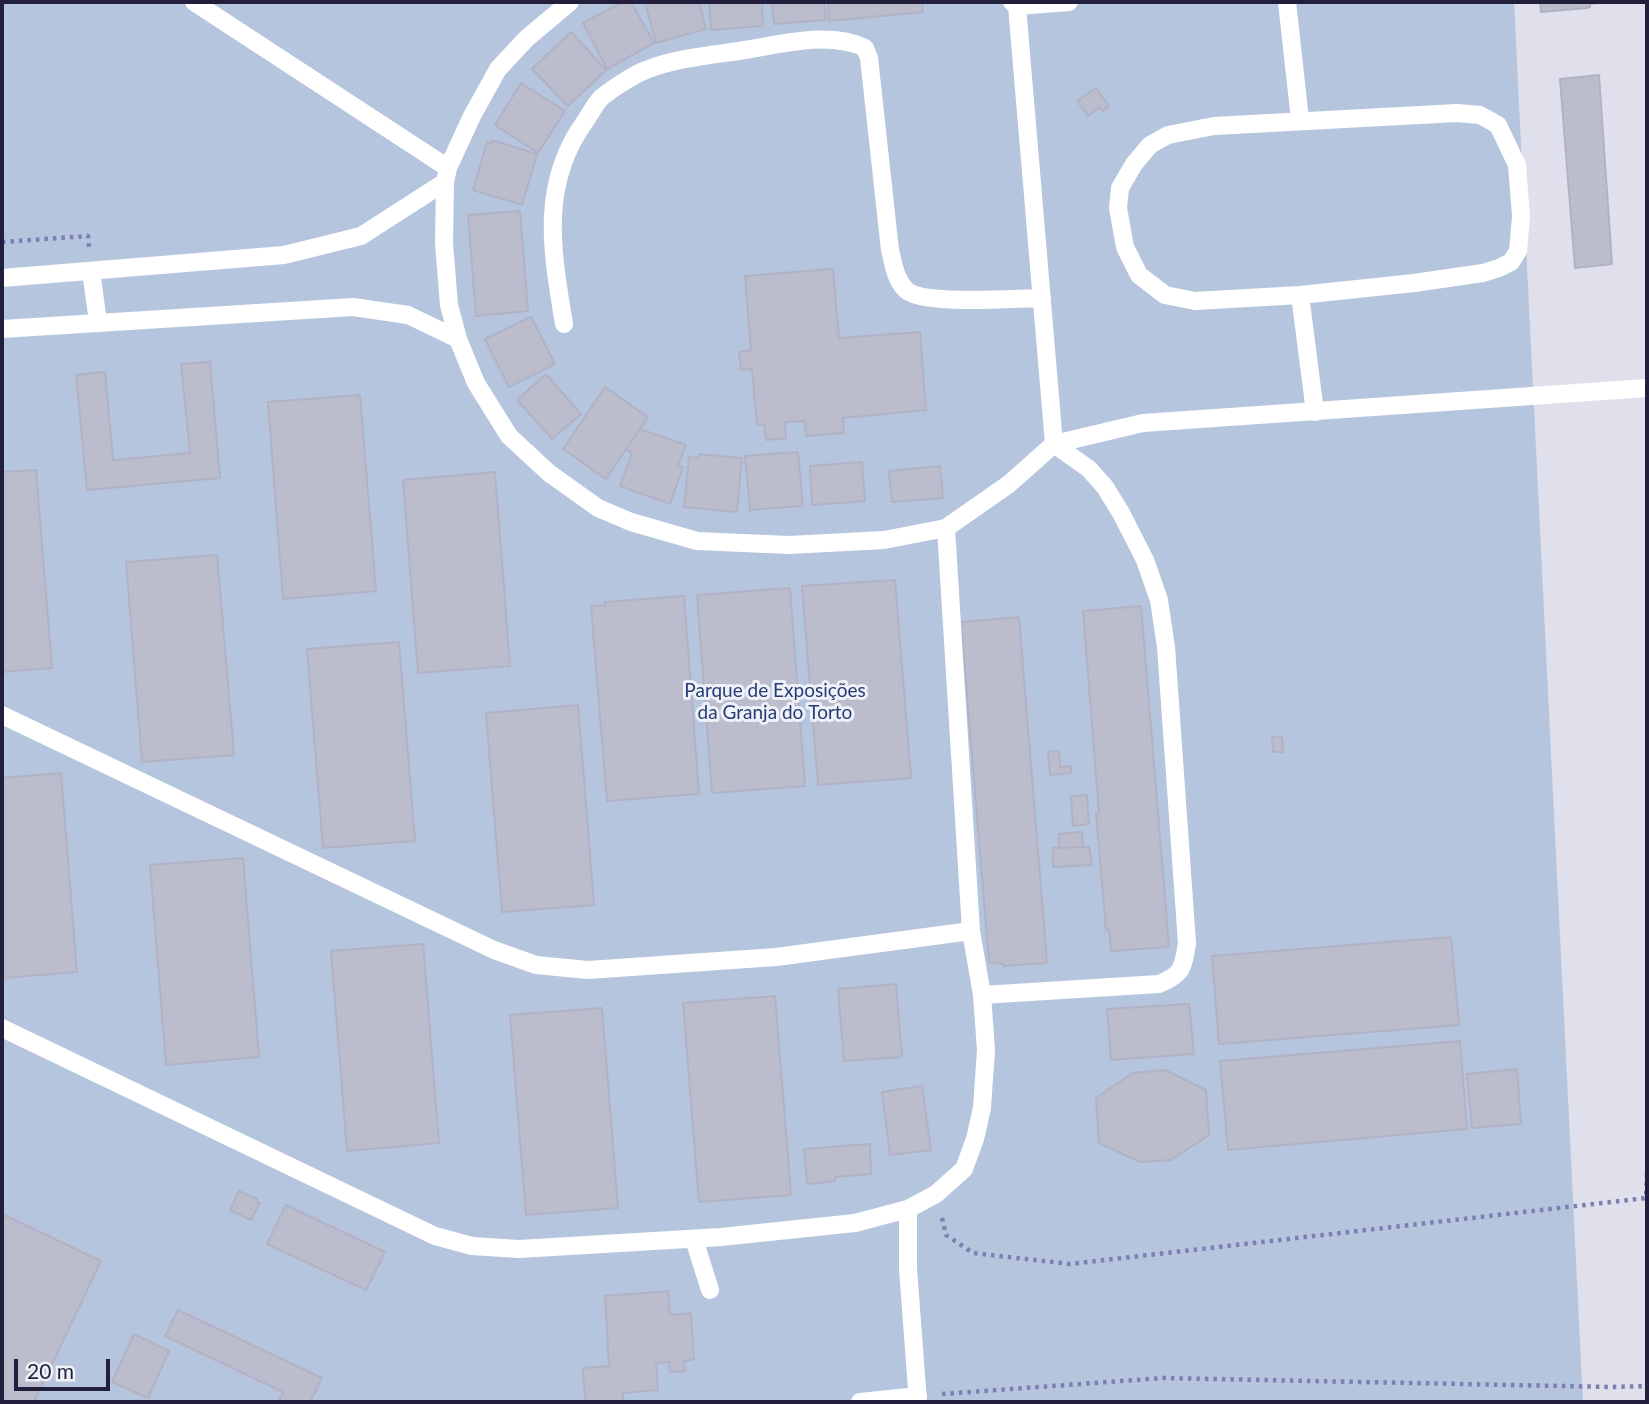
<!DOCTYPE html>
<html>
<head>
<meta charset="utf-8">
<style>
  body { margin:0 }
  #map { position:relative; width:1649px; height:1404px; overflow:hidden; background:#dfe0eb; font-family:Lato,sans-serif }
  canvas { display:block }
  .frame { position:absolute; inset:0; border:4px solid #211f3c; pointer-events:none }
  .scale { position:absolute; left:14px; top:1359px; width:96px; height:32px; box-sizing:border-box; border:4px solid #211f3c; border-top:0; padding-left:9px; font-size:21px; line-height:24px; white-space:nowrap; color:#211f3c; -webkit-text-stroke:5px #eff1f8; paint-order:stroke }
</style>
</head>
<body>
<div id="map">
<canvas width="1649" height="1404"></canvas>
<div class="frame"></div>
<div class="scale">20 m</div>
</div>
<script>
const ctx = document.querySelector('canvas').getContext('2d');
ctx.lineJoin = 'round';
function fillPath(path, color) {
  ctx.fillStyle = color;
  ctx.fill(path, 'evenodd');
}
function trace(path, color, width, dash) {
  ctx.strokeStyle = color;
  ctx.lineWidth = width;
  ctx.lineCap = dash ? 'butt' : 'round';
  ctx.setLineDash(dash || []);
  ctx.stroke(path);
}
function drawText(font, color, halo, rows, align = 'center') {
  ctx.font = font + ' Lato,sans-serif';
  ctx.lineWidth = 6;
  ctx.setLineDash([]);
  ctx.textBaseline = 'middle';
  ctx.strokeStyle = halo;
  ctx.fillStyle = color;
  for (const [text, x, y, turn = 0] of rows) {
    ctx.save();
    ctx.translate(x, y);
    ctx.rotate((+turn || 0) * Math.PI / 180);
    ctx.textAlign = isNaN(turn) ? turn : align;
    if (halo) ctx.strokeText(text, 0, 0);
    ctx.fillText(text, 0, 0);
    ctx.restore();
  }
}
fillPath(new Path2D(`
  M2 2H1514L1583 1402H2Z`), '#b6c5de');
const building = new Path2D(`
  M623 2H631L654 43 607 69 583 23Z
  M645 2H699L706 29 656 43Z
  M709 2H762L763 26 711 30Z
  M772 2H824L826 20 774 24Z
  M828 2H922L923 12 829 21Z
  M1540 2H1597V3L1590 4V7L1587 8 1541 12Z
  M571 32 606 70 568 106 532 69Z
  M1599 75 1612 264 1575 268 1560 79Z
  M521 83 565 111 538 153 495 125Z
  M1096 88 1109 106 1102 111 1100 107 1088 116 1077 101Z
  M492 140 537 154 522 205 473 190 487 142 491 144Z
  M520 211 528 311 476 316 468 215Z
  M833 269 839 338 920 332 926 410 843 418 844 433 806 436 805 421 785 422 786 438 766 440 764 424 757 425 752 369 741 370 739 352 751 350 745 276Z
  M531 317 555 364 509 387 485 339Z
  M210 362 220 478 87 490 76 375 105 372 113 460 190 453 181 364Z
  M546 374 581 414 552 439 517 400Z
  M605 387 648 417 606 479 563 449Z
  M360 395 376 591 283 599 268 402Z
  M640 429 686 445 678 465 683 467 670 504 620 486 632 453 626 450Z
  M798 452 803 506 750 510 745 456Z
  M699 454 742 458 737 512 684 507 689 457 699 458Z
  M862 462 865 501 812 505 810 466Z
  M940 466 943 498 892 502 889 471Z
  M36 470 52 668 2 672V472Z
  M495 472 510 666 418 673 403 480Z
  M217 555 234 755 142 762 126 562Z
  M895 580 911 778 818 785 802 586Z
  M790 588 805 786 712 793 697 595Z
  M684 596 699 794 607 801 591 606 605 605V602Z
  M1141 606 1169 947 1111 951 1109 929 1106 930 1096 813H1099L1083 611Z
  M1019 617 1047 963 1003 966V964L989 962 961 622Z
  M399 642 415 841 323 848 307 649Z
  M578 705 594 905 502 912 486 713Z
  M1272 737H1282L1283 752H1273Z
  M1059 751 1060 767 1071 766V773L1050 775 1048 752Z
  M61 773 77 972 2 978V778Z
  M1087 795 1089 824 1073 826 1071 796Z
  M1082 832 1083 847 1059 848V834Z
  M1089 847 1092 865 1053 867V848Z
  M243 858 259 1057 166 1065 150 865Z
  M1451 937 1459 1025 1219 1044 1212 956Z
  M423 944 439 1143 347 1151 331 951Z
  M896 984 902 1057 844 1061 838 989Z
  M775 996 791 1195 699 1202 683 1003Z
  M1189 1004 1194 1054 1111 1060 1107 1009Z
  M602 1008 618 1208 526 1215 510 1015Z
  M1460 1041 1467 1129 1228 1150 1220 1061Z
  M1517 1069 1521 1124 1472 1128 1467 1074Z
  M1165 1070 1206 1090 1209 1135 1171 1160 1140 1162 1099 1143 1096 1098 1133 1073Z
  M922 1086 931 1150 890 1155 882 1092Z
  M870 1144 871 1174 835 1177V1181L807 1184 804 1149Z
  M239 1191 257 1199 256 1202 260 1203 251 1220 230 1210Z
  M286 1205 385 1252 366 1290 267 1244Z
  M2 1214 101 1261 34 1402H2Z
  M668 1291 670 1315 691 1313 694 1359 684 1361 685 1371 670 1372 669 1362 656 1363 658 1390 623 1393V1402H588L585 1400 583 1368 609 1366 605 1296Z
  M178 1310 322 1378 310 1402H278L283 1392 165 1336Z
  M134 1334 169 1351 148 1398 112 1382Z`);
fillPath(building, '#bbbdcc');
trace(building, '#b1b2c5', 2);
trace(new Path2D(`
  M2 242 88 236 89 247
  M942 1218 946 1235 973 1253 1070 1264 1646 1198 1647 1173
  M942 1394 1163 1378 1611 1387 1647 1386`), '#7f7eb1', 4.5, [3.5, 5]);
trace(new Path2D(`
  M194 2 448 168
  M570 2 527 38 498 69 472 116 448 168 445 182 444 243 449 305 458 339 476 383 509 436 549 473 598 508 631 522 697 541 789 545 884 540 946 528 1009 484 1054 444 1143 423 1647 388
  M1287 2 1300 120
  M1017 6 1069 2
  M1457 113 1480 115 1498 125 1517 165 1521 216 1518 251 1511 262 1499 268 1483 273 1414 283 1300 295 1195 301 1165 295 1139 275 1125 247 1118 208 1120 188 1134 164 1150 145 1168 135 1214 126Z
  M91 271 98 322
  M2 278 284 255 361 236 445 182
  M1300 295 1315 412
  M564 324C552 251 539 184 586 120 591 113 595 104 601 98 610 90 635 74 646 70 676 58 712 55 745 50 781 44 830 31 865 48L869 58 890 250C894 265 895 279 906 290 923 306 1016 298 1042 298
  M2 329 353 307 408 315 458 339
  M2 715 494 950 536 965 588 970 776 957 971 931
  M982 995 1159 984C1183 974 1183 968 1187 943L1166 647 1159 600 1145 560 1121 513 1105 487 1089 469 1054 444 1017 6 1012 2
  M2 1028 435 1236 472 1246 519 1249 721 1237 855 1223 908 1209 936 1194 964 1169 975 1139 982 1108 986 1050 982 995 971 931 946 528
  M908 1209V1269L918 1402
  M694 1239 710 1290
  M860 1402 918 1396`), '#fff', 18);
drawText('19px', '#273c75', '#eff1f8', [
  ["Parque de Exposições",775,691],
  ["da Granja do Torto",775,713]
]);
</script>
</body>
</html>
